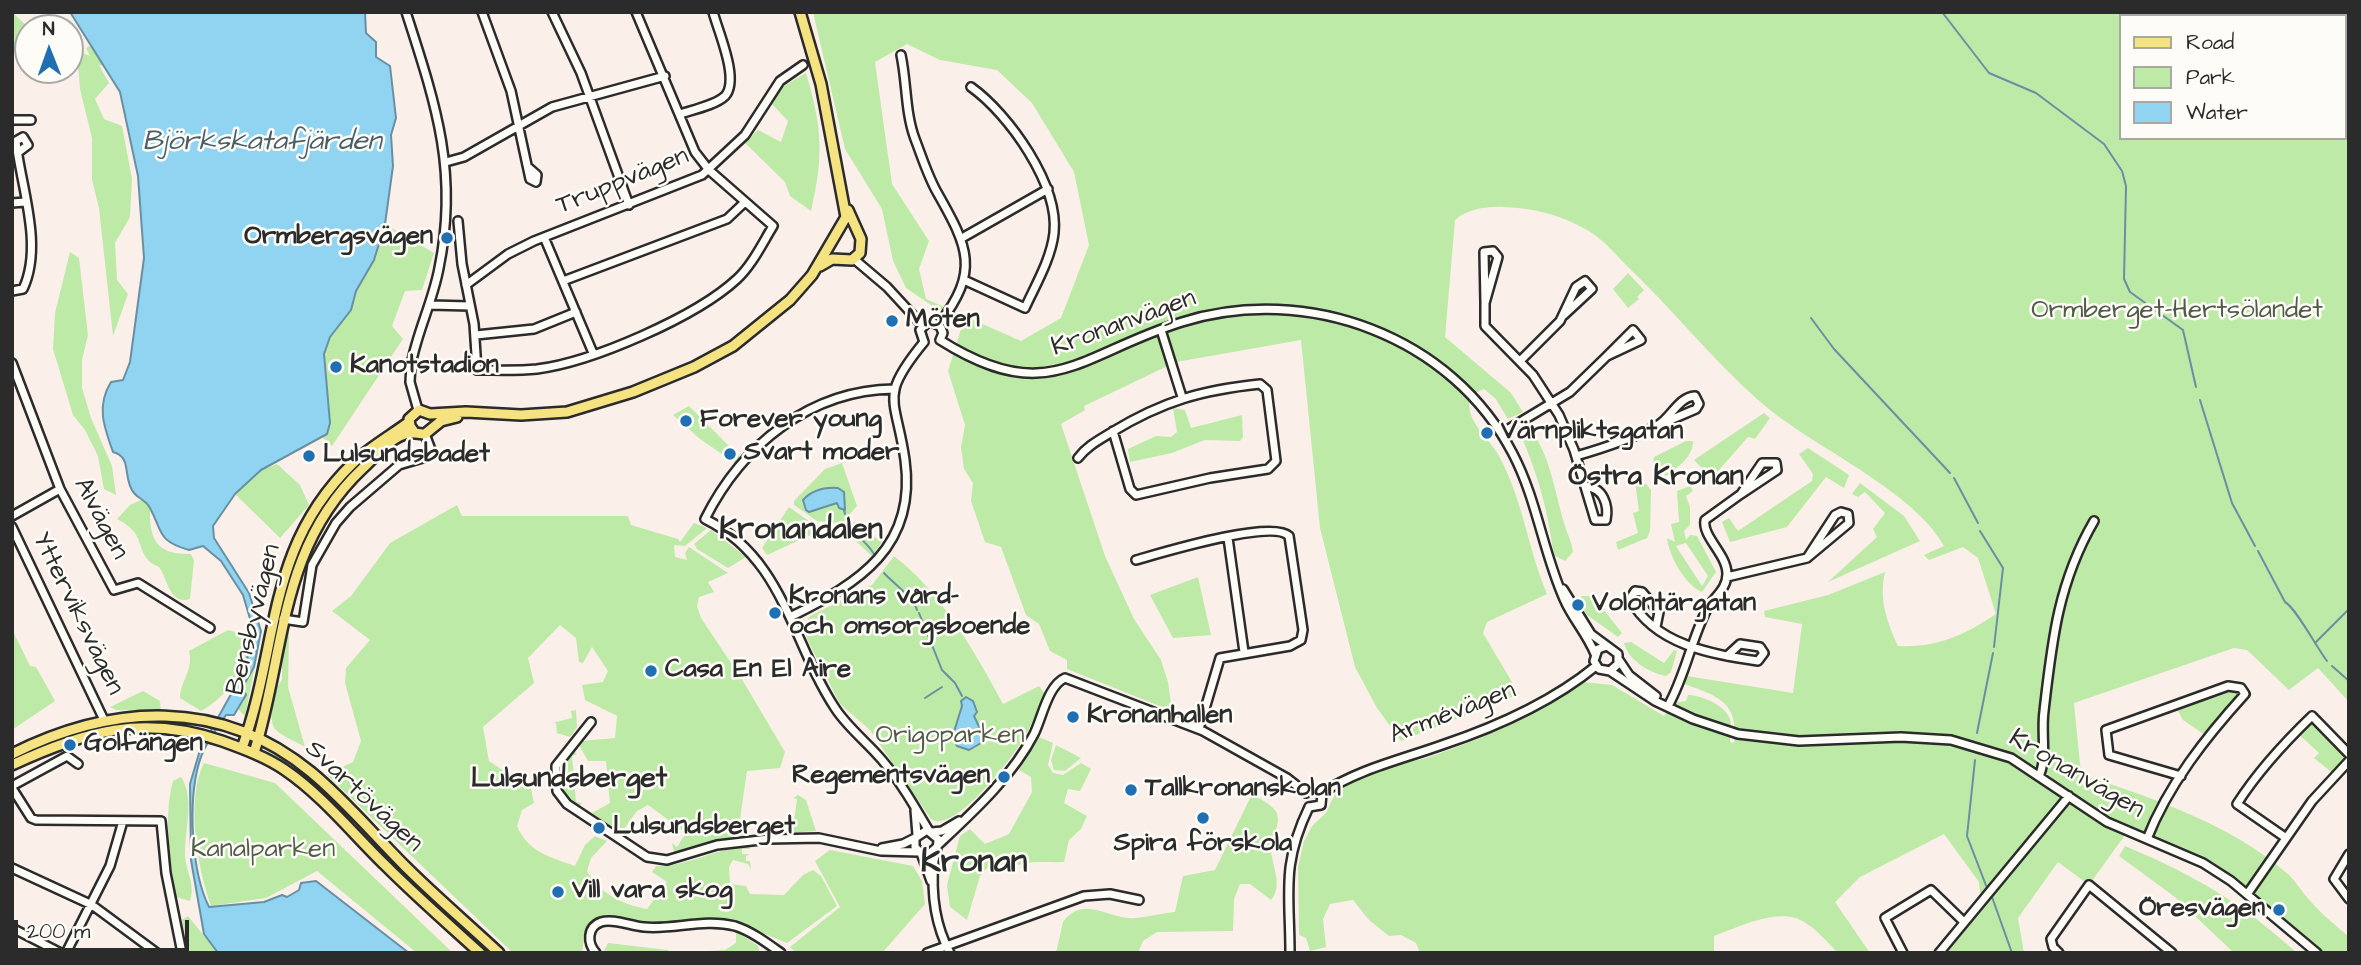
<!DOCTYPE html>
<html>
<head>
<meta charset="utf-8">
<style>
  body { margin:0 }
  #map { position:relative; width:2361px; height:965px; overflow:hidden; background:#fbefea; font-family:"Architects Daughter",sans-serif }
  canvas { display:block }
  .frame { position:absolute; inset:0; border:14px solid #2b2b2b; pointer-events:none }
  .legend { position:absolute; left:2119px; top:14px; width:228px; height:126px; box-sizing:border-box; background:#fdfcf7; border:2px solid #a9a8a5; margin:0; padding:9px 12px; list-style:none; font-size:21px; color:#2b2b2b }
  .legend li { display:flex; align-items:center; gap:14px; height:35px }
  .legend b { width:35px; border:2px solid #a9a8a5 }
  .north { position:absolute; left:14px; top:14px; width:70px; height:70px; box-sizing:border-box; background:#fdfcf7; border:2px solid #a9a8a5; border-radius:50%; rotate:359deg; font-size:19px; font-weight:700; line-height:28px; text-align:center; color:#2b2b2b }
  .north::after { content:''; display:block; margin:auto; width:24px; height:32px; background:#1f6fb2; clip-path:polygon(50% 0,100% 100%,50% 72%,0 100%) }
  .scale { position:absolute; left:14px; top:920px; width:175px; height:32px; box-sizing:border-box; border:4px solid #2b2b2b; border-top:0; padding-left:9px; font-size:21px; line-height:24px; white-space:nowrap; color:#2b2b2b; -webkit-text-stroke:5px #fdfcf7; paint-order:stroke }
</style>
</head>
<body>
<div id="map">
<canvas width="2361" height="965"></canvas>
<div class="frame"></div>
<ul class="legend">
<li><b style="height:9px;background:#f5e382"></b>Road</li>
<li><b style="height:19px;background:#beeaa7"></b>Park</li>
<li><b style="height:19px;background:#90d4f2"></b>Water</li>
</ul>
<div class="north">N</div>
<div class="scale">200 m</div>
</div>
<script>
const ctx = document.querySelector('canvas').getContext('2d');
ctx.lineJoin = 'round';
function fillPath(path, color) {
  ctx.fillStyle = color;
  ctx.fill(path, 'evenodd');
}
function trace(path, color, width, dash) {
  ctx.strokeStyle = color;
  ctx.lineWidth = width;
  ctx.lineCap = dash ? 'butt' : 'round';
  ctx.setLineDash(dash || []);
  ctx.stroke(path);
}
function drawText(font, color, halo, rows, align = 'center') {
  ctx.font = font + ' "Architects Daughter",sans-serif';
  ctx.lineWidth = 5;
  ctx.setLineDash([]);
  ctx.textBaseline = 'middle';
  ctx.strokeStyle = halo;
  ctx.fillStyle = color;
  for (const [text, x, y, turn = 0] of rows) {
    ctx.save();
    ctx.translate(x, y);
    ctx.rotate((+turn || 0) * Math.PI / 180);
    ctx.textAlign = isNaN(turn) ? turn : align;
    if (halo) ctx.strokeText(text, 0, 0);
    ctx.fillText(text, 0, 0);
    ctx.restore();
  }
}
fillPath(new Path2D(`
  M12 12 29 28 28 64 12 45Z
  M813 12H2349V702L2318 668 2289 690 2247 650 2234 648 2074 703 2081 774C2154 799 2230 823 2289 875 2295 881 2300 889 2306 896 2318 911 2334 924 2349 937V953H2318L2251 894 2179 852 2125 835 2089 885 2058 862 2018 918 2024 953H1939L1981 904 1979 882 1944 834 1860 877 1835 902 1870 953H1838C1826 941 1812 923 1795 918 1771 911 1736 928 1714 936V953H1420L1416 943 1401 935 1389 936 1369 920 1353 900 1330 904 1323 919 1326 947 1310 951 1306 938 1299 935 1298 867 1304 841 1312 826 1326 813 1336 791 1348 782 1375 769 1427 758 1478 739 1583 682 1612 685 1664 716 1672 703 1686 701 1688 695C1701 695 1725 705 1730 719 1732 725 1730 735 1730 742L1734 743C1739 702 1718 696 1684 684L1687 676 1793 693 1802 624 1765 617 1764 611 1828 595 1885 572C1879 599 1886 620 1898 646 1936 648 1965 635 1996 614L1978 558 1963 547 1929 560 1924 555 1944 546C1914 492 1820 450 1770 410 1720 369 1679 316 1632 271 1619 258 1605 241 1589 231 1563 216 1535 208 1504 207 1488 206 1467 209 1455 220L1445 337 1511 393 1523 412 1508 419 1495 398 1484 389 1471 395C1462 419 1488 436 1499 456 1523 500 1528 549 1547 594L1487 622 1483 633 1519 694 1401 741 1377 708 1355 667 1320 528 1301 340 1176 362 1084 406 1085 410 1061 424 1105 556 1134 619 1161 660 1168 682 1172 711 1067 669V660L1050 651 1039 624 1026 615 1001 547 985 542 971 501 973 483 964 469 961 447 965 425 948 371 962 326 906 288 893 261 882 209 845 149ZM2121 16H2345V138H2121ZM907 44 940 60 997 70 1032 103 1074 172 1089 245 1061 318 1021 341 926 299 919 269 929 241 892 184 875 62Z
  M91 45 105 66 99 65 109 83 95 99 104 119 122 126 132 179 130 217 115 243 117 280 128 294 113 336 99 208 92 180V138L80 89 77 51 90 56 86 48Z
  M806 73C822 127 824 155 811 211L790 196 785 182 745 143 758 130 781 142 788 121 771 103 782 87Z
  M385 224 434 253 422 290 405 291 392 326 403 339 332 446 322 437 327 434 324 354 330 337 351 310 356 291 374 260Z
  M70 252 79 258 88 335 82 360V388L91 418 112 466 116 495 104 489 98 456 85 430 73 415 53 349 55 313Z
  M1628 273 1644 290 1637 297 1639 299 1628 308 1613 289Z
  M689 406 741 458 735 463 700 439 673 415Z
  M1173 408 1185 410 1191 428 1242 415 1243 437 1240 441 1205 440 1172 453 1130 462 1128 449 1156 436 1171 437 1177 432Z
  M1764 413 1770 418 1755 439 1748 437 1712 478 1694 460Z
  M1531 430C1551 457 1555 494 1565 526 1568 536 1572 542 1573 552L1565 561 1554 555C1547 509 1540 481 1522 438Z
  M1686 441H1693C1693 457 1678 467 1666 476L1653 463 1654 457Z
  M1808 448 1849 475 1844 488 1826 477 1787 527 1730 542 1722 522 1729 518 1738 531 1812 481 1813 474 1799 454Z
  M842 463 857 506 847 517 882 542 872 556 836 523 817 521 794 505V501L825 469Z
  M277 464 300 485 309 505 280 538 235 494 261 470Z
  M1635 482 1646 484 1651 490 1650 531 1647 538 1618 550 1616 542 1638 533 1633 513 1639 511Z
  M1860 483 1904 516 1920 541 1828 582 1877 537 1873 529 1885 513 1865 492 1858 497 1852 494Z
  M1690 486 1693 491 1686 496 1690 507V525L1684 531 1686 540 1690 535 1697 536 1716 572 1702 592C1685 585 1669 556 1667 538L1675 542 1671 524 1679 522 1677 491ZM1686 543 1708 576 1702 586 1676 546Z
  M143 499 150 508C149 540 157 555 191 554L194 560 190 599C169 605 168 579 159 567 156 565 152 564 149 561 135 546 146 534 117 519L130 505Z
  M457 505 462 516H628L631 525 678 539 680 542 694 523 707 528 685 546 674 545 675 557 687 560 685 553 689 547 728 573 708 582 714 592 699 597 697 606 701 618 743 681 785 752 780 768 747 771 740 819 747 820 748 835 716 840 674 852 672 843 677 847 686 833 648 805 637 811 621 833 592 813 610 803 606 761H588L579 745 582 741 615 738 617 716 585 700 582 685 603 682 608 671 592 647 583 663 579 662 576 638 560 625 528 658 534 683 483 727 489 761 531 789 534 803 522 810 517 826C528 852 550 857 575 866L585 845 595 836 607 841 591 858 587 871C599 893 623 905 647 909L667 882 652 872 656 866C686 866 716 850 747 845L750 849H742V854H750L746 856V861H750L751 870 748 864 733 860 729 867 730 884 746 886 750 894 784 895 803 875 813 870 821 876 837 906 787 943 732 921 694 920 652 924 618 918 596 921 585 932 582 953H513L326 774 353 762 361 741 345 683 346 668 370 640 332 611 351 596 390 543Z
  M789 507 816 526 817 532 767 555 762 548Z
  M711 530 746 557 728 568 697 549 694 544Z
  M894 556C941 592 975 652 1003 704L1039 686 1045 694C1038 709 1032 725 1024 738 1012 758 954 835 931 819L870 730 840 704 807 639 805 624 810 616 872 585Z
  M1198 577 1211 635 1173 638 1150 595Z
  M1581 596H1593L1622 633 1618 637 1587 615 1579 602Z
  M12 629 30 666 36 667 55 701 12 730Z
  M228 630 245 635C256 663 224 699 201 711L180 698C180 681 194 670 189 651Z
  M289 632 288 687 305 747C297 742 281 736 275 729 267 718 274 688 282 680V650Z
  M260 641 245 716 238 709 244 701 242 688 254 667Z
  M1631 642 1664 663 1674 650 1677 651 1671 672 1666 676C1648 672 1629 661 1624 643Z
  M2228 690 2238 693 2240 698 2208 737 2183 720 2175 706Z
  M143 691 160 701 161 711 116 710 110 707Z
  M576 710 577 727 570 737 557 733 556 723H552L572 718 571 711Z
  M2312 715 2349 754V761L2335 775 2314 758 2319 753 2295 731Z
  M1039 737 1053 743 1048 765 1053 773 1063 775 1081 763 1091 769 1080 791 1068 789 1064 803 1087 816 1081 829 1069 840 1064 862C1047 863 1019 858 1007 872L987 868 980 876 967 920 950 907 947 885 960 836 970 829 985 844 1009 834 1032 792 1031 777 1019 770Z
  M261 743C317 776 356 824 401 869 430 899 462 925 493 953H488L419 892 332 801 270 755Z
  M1056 745 1081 758 1065 771 1054 770 1051 760Z
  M574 751 577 754 572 756 576 802 582 803 579 806C557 791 554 770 574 751Z
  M204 763 275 783 453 953H417L317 871 266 898 211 906C198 870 185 799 204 763Z
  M181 777C195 798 185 829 185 853 185 871 196 883 190 901L176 897C170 859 163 818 173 781Z
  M1252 794C1259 798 1270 804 1275 810 1283 821 1272 836 1271 848 1271 866 1284 884 1271 900L1250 884H1240L1234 899 1233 931 1157 932 1143 941 1138 953H1056L1063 922C1084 893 1110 921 1136 918 1149 917 1162 913 1175 912L1183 876 1215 870Z
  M798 795 806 800 816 831 772 834V826L793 829 797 799 793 798Z
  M2125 846C2194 875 2241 902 2297 953H2234L2175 897 2119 856Z
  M830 850 913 866 922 881 925 904 882 953H796L790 947 840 907 815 861Z
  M188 916 218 953H188L182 920Z
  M736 931 758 946 760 953H676L725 950 736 943Z
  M608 943 668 950 669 953H603Z`), '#beeaa7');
const water = new Path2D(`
  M70 12H365L366 33 376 42V57L390 66 396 118 391 135 393 166 385 224 374 260 356 291 351 310 330 337 324 354 330 423 327 434 261 470 235 494 213 526 214 538 249 593 261 631 254 667 242 688 246 695 234 715H226C216 730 204 745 199 763 188 801 191 871 209 907L264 902 282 895 287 897 299 890 301 883 316 881 409 953H218L204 934 191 860 190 784 200 750 245 669 253 629 243 595 221 561 203 546 189 550C157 541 163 532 150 508 146 500 139 499 134 493 122 479 133 457 113 452 104 427 96 406 111 382L123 380 130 362 144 258 138 176 120 92Z
  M838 488 844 492 845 510 839 508 837 503 809 512 806 510 803 500C812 490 825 487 838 488Z
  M966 697 973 701 977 712 974 716 983 735 981 743 969 750 957 746 952 738 962 706 961 701Z`);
fillPath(water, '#90d4f2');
trace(water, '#6890a2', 2);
trace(new Path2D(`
  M1942 12 1989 73 2036 93 2104 144 2122 171 2126 186 2124 279 2130 292 2183 330 2196 387
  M1811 318 1834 349 1950 473
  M2200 400 2232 503 2255 546
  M1954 478 1978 523
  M844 510 845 514
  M848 522C854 537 868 541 875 556
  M1980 531 2003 568 1994 647
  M2258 551 2285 602C2296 608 2317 648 2327 661
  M884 573C894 584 913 597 917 610
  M919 613 942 670 955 683 962 696
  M2315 643 2349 609
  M2332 666 2349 681
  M925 698 942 687
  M1977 733 1993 653
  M1975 760 1967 836 1987 888
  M1992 897 2012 953`), '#6890a2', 2);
const minor = new Path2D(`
  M406 12C435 102 459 171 439 268 433 301 417 332 411 365L410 382 418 410
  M482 12 511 91 530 179 536 182 537 175 529 168
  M552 12 581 73 629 205
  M901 55C907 83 905 112 915 139 922 157 928 177 938 194 968 247 980 271 939 324
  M680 114C692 110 716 105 725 96 740 80 718 31 713 12
  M12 120H31
  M446 162 464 157 552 107 665 76
  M12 203 25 202
  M458 221 462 264 474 324 477 370C497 370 517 371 537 369 592 362 696 317 737 279 752 265 762 244 773 226L709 170 695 152 636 12
  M544 237 593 353
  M962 238 1048 189
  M854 259 887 287 922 325
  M964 280 1025 308C1036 284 1051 259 1054 233 1059 185 1009 114 971 87
  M563 281 727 219 745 202
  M466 285 508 254 534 241 702 175 745 135 780 81 803 65
  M12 291 23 289C44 245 20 184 16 141L23 137 28 145 20 151
  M1485 303 1484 252 1493 251 1498 257 1485 303V326L1533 375 1559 415 1574 450 1595 520H1606C1609 505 1603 487 1586 487
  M430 305 470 306
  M1161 330 1182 397
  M476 335 534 329 576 312
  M940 340C1049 409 1079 354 1182 322 1307 283 1452 336 1513 454 1537 500 1543 552 1564 599 1572 618 1587 634 1595 654
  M924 342 920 330 929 321 940 326 943 333 940 340
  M1520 361 1560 321 1576 287 1585 281 1592 289 1564 315
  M12 363 60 489 114 590 138 583 210 628
  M894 389C810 390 742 445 705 519 784 558 791 641 835 708 848 728 867 742 882 760 900 781 915 807 929 831
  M1502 433 1570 392 1607 356 1641 340 1633 330 1607 356
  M1576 456C1604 448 1632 439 1658 425 1671 418 1678 397 1695 396L1699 404 1696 409 1661 424
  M1078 458C1087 446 1099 440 1112 432 1163 401 1202 390 1260 384L1267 390 1276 461 1268 469 1210 478 1136 495 1130 489 1113 431
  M12 516 60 489
  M12 527 104 720
  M1228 538 1244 652
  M1136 560C1161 553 1272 519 1289 536L1303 630 1301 640 1290 646 1220 658 1199 729
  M1727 577 1807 558 1835 515 1841 512 1848 514 1849 523 1807 558
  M1563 589 1591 634 1618 654V664L1610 671 1599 669 1594 661 1598 649 1607 646
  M792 616C859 583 917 547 905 460 896 397 878 398 924 342
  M283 619 303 622 312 565 336 523 350 507 399 465 433 455 425 434
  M1656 627 1659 612 1642 592 1635 591 1630 599C1655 645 1711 654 1758 661L1764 653 1760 647 1740 644 1727 656
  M1619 660 1629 675 1656 696
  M1610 671 1655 701 1693 719 1738 734 1799 741 1901 737 1951 740 2011 758 2107 822 2203 863 2231 881 2317 953
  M1668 706C1685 676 1691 641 1706 611 1713 597 1727 590 1727 574 1727 554 1702 537 1705 520L1741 494 1762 463H1776L1777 470 1741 494
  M591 722 556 766 557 791 567 804 647 857 667 860 717 845 769 839 819 838 881 851 919 852
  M2040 774C2047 756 2041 732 2044 711 2052 641 2058 583 2094 521
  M12 786 67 756 78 764
  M12 788 31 818 36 820 161 821 166 873 182 953
  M1322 793C1359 769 1400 760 1442 745 1496 727 1552 702 1596 666
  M1309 807 1321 805 1322 793
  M915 810 917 835
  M932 832 942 831 959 821
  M2286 838 2237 804C2258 771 2284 743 2312 716L2349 754
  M2147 839C2168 785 2206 737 2245 694L2241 688 2228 686 2106 730 2109 755 2181 776
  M938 845C972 813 1012 777 1034 734 1042 718 1048 685 1065 678L1203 731 1287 778 1306 793
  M937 847 929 854 920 852 915 847V838L927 830 938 839C938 847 935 854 934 861 931 893 935 925 950 953
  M882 848 903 844 915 838
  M921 853 931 881
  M2349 854 2334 879 2349 899
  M12 868 92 905 157 953
  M2248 893 2312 801 2349 761
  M12 928 61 953
  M66 953 110 866 123 821
  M596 953C587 943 587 927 601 922 613 918 631 926 644 927 674 930 704 918 735 926 751 931 767 943 781 953
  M927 953 1084 896 1110 894 1139 900
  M1290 953C1290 893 1281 865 1309 807
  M1903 953 1885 918 1931 890 1964 922
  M1939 953 2069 796
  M2059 953 2053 947 2051 939 2089 885 2172 953`);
const major = new Path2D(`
  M820 266 832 259 852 260 860 253 861 239 848 210
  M415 433 410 426 409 419 419 410 430 414 466 412 521 415 567 412 633 392 694 367 733 346 790 300 812 275 846 217 821 84 800 12
  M242 748C280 644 265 548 353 463 370 447 390 436 409 422
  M254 753C286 650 278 548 363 468 376 456 391 436 409 433 415 432 419 434 425 434L441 421 457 417
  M12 754C112 704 220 697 311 772 345 800 374 835 405 866 435 896 468 924 499 953
  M12 765C85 731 143 714 222 741 244 749 266 757 285 770 323 796 353 834 386 866 416 896 448 924 480 953`);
trace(minor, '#2b2b2b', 12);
trace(major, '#2b2b2b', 14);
trace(minor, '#fdfcf7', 7);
trace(major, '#f5e382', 9);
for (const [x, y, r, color] of [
  [447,238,7,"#1f6fb2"],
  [892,321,7,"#1f6fb2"],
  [336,367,7,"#1f6fb2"],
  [686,421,7,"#1f6fb2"],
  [1487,433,7,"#1f6fb2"],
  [730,454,7,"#1f6fb2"],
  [309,456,7,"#1f6fb2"],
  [1578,605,7,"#1f6fb2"],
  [775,613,7,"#1f6fb2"],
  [651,671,7,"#1f6fb2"],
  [1073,717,7,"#1f6fb2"],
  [70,745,7,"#1f6fb2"],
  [1004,777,7,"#1f6fb2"],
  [1131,790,7,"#1f6fb2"],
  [1203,818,7,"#1f6fb2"],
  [599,828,7,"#1f6fb2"],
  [558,892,7,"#1f6fb2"],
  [2279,910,7,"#1f6fb2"]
]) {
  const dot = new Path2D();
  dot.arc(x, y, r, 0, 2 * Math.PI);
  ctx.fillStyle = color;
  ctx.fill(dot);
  trace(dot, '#fdfcf7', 2.5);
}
drawText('26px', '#2b2b2b', '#fdfcf7', [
  ["Truppvägen",623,182,-22],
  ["Kronanvägen",1124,324,-20],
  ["Alvägen",100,519,62],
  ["Ytterviksvägen",77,614,64],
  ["Bensbyvägen",255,620,-76],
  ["Armévägen",1453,714,-21],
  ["Kronanvägen",2076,775,30],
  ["Svartövägen",363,797,43]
]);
drawText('bold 26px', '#2b2b2b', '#fdfcf7', [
  ["Ormbergsvägen",433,238,"right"],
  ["Möten",906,321],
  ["Kanotstadion",350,367],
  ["Forever young",700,421],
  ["Värnpliktsgatan",1501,433],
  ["Svart moder",744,454],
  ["Lulsundsbadet",323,456],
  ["Kronans vård-",789,598],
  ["och omsorgsboende",789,628],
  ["Volontärgatan",1592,605],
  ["Casa En El Aire",665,671],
  ["Kronanhallen",1087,717],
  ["Golfängen",84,745],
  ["Regementsvägen",990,777,"right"],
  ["Tallkronanskolan",1145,790],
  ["Lulsundsberget",613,828],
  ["Spira förskola",1203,845,"center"],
  ["Vill vara skog",572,892],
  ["Öresvägen",2265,910,"right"]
], 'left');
drawText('26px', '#505b4a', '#fdfcf7', [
  ["Ormberget-Hertsölandet",2177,312],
  ["Origoparken",950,737],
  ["Kanalparken",263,851]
]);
drawText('italic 28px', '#495e67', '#fdfcf7', [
  ["Björkskatafjärden",262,143]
]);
drawText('bold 28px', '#2b2b2b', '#fdfcf7', [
  ["Östra Kronan",1656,478],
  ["Lulsundsberget",569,780]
]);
drawText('bold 30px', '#2b2b2b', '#fdfcf7', [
  ["Kronandalen",801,532]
]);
drawText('bold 33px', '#2b2b2b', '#fdfcf7', [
  ["Kronan",974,864]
]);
</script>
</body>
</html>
